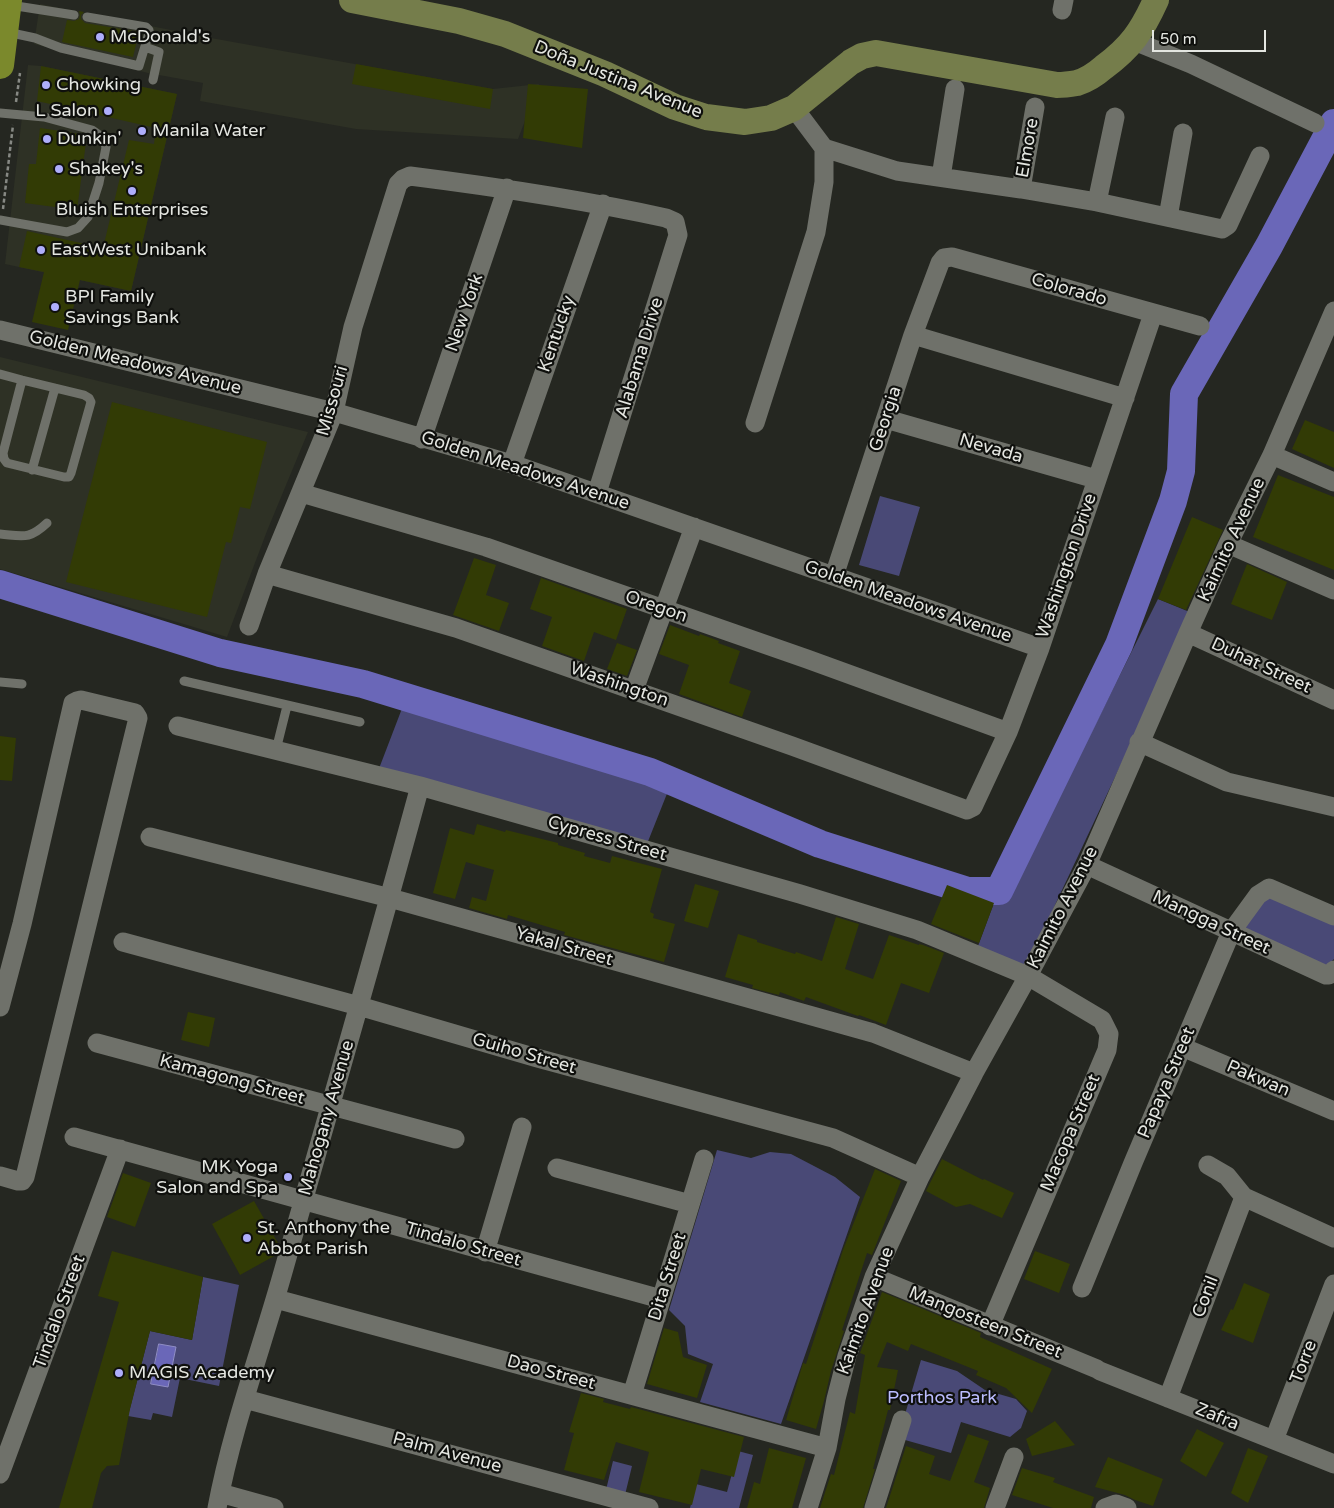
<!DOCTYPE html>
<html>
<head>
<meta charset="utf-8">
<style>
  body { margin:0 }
  #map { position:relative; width:1334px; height:1508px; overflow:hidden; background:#252721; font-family:"Varela Round",sans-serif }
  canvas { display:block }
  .scale { position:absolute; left:1152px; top:30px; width:114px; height:22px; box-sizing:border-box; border:2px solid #e4e6e1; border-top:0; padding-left:6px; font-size:15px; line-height:18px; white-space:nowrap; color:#e4e6e1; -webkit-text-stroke:4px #0f100d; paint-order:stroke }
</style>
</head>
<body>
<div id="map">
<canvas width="1334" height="1508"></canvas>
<div class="scale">50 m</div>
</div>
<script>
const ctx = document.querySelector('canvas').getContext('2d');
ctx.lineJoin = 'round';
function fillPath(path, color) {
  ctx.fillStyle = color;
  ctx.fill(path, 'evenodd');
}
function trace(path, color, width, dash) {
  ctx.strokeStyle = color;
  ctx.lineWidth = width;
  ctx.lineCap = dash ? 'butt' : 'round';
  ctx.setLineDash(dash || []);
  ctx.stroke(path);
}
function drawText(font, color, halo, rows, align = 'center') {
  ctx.font = font + ' "Varela Round",sans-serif';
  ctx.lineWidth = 4.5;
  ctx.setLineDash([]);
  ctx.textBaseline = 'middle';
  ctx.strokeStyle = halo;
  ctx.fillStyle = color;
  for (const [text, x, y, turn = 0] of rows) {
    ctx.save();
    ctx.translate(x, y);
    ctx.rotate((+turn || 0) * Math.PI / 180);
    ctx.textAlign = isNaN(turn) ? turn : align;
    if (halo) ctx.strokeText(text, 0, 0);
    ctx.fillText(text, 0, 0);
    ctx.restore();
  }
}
fillPath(new Path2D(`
  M40 4 211 38 493 89 539 84 518 139 356 129 200 101 203 83 148 73 34 44Z
  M28 65 41 66 177 94 131 291 5 264Z
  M0 357 308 432 267 531 227 637 0 569Z`), '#2e3125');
fillPath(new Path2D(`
  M880 496 920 507 899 576 859 565Z
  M1158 599 1192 613 1025 969 978 946 994 903 1008 899Z
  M406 698 539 733 674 776 643 854 375 779Z
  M1271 892 1334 920V959L1323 970 1238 931Z
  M717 1150 751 1158 770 1152 791 1154 835 1177 860 1197 781 1424 700 1402 713 1364 688 1354 685 1326 669 1310Z
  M203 1277 239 1285 219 1386 180 1378 172 1417 153 1413 151 1420 128 1416 150 1331 192 1340Z
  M921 1360 957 1371 985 1390 1016 1399 1027 1411 1021 1428 1010 1437 961 1422 951 1453 898 1438Z
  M738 1451 753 1455 739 1508H690L696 1484 727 1492Z
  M613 1461 632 1466 624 1499 605 1494Z`), '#494976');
const water = new Path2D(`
  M159 1344 176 1347 168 1387 151 1384Z`);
fillPath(water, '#6a67b8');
trace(water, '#8f8dc4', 1);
trace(new Path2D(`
  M0 584 220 653 363 684 650 772 820 844 968 891H999L1119 645 1173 501 1181 471 1184 394 1269 246 1334 123`), '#6a67b8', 28);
fillPath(new Path2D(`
  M79 11 84 12 81 15V19L85 23 139 32 133 57 62 42 67 20 74 21 79 19 80 15Z
  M356 64 493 89 490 109 352 84Z
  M41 66 177 94 131 291 80 280 68 330 32 322 44 272 19 267 27 231 103 248 129 140 154 144 156 128 37 101Z
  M528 84 588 89 582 148 523 138Z
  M40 128 87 135 77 210 25 203 29 164H36Z
  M112 402 267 442 250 509 240 507 231 543 226 542 207 617 66 582Z
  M1305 420 1334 432V468L1292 449Z
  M1278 475 1334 497V570L1253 537Z
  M1192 517 1223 530 1186 610 1158 599Z
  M474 558 496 565 486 595 509 603 499 631 453 615Z
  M1247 564 1287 582 1272 620 1231 604Z
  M541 578 627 609 616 640 594 632 584 661 542 646 552 617 530 609Z
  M670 625 699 636 700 634 719 641 718 643 740 651 729 683 751 691 742 717 679 694 689 665 659 654Z
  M617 643 637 650 627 676 607 669Z
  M0 736 16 738 12 781 0 780Z
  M477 824 505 832 506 830 558 843V845L585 853 584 856 610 863 612 856 662 869 650 912 654 914 653 918 675 924 664 962 564 935 565 932 508 915 507 919 469 908 472 897 486 901 494 870 466 862 455 899 433 893 450 828 474 835Z
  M695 884 719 891 708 928 684 921Z
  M947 885 994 903 979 943 931 924Z
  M836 917 859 924 845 969 873 979 889 935 919 945V944L923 945 944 953 929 993 901 983 886 1025 859 1015 858 1016 806 997 804 1001 780 992 779 995 752 988 753 985 725 977 738 934 757 940V942L795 954 796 952 822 961Z
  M188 1012 215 1018 209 1047 181 1040Z
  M942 1159 983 1180 984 1179 1014 1193 1002 1218 970 1204 956 1207 926 1191Z
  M875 1169 901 1181 872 1255 867 1253 842 1330 844 1331 831 1371 824 1401 816 1429 786 1420 803 1363 806 1364 843 1250Z
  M123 1173 151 1183 135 1227 107 1217Z
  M254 1201 279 1245 276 1255 240 1275 212 1224Z
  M112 1251 203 1277 192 1340 150 1331 130 1409 119 1465 107 1466 101 1473 92 1508H59L119 1302 98 1296Z
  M1035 1251 1070 1264 1059 1293 1024 1279Z
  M1244 1283 1270 1294 1253 1343 1221 1330 1231 1309 1233 1310Z
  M882 1292 981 1333 980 1337 1052 1369 1032 1413 1006 1388 976 1375 978 1371 911 1344 908 1351 887 1342 877 1367 898 1370 890 1410H888L873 1469H875L863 1508H820L831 1474 834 1475 850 1412 855 1414 865 1355 860 1353Z
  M664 1328 678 1332 683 1357 707 1365 697 1398 647 1384Z
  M581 1393 604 1399 603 1402 630 1409 631 1407 744 1437 734 1477 701 1469 692 1505 639 1492 649 1452 616 1442 604 1480 564 1470 574 1433 569 1432Z
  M1055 1421 1075 1445 1032 1456 1026 1439Z
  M1197 1429 1224 1443 1206 1477 1180 1461Z
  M968 1434 989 1441 974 1482 990 1488 984 1508H886L906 1446 935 1456 929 1474 950 1481Z
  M769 1448 806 1458 792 1508H747L754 1482 760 1484Z
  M1248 1448 1268 1456 1248 1503 1231 1493Z
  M1108 1457 1163 1479 1153 1506 1135 1500 1125 1495 1095 1487Z
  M1022 1468 1055 1478 1053 1482 1094 1497 1091 1508H1053L1012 1495Z`), '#323b05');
trace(new Path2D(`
  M16 102 20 73
  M3 209 13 125`), '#878984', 2.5, [4, 2.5]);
trace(new Path2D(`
  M10 5 74 15
  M7 32 35 38 61 48 139 66 149 33V30L146 27 87 17
  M145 47 159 52 153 80
  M0 113 44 117 92 130 102 137 106 147 99 183 88 217 78 228 67 232 0 220
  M0 374 22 380 84 395 89 398 91 402 71 473 69 477H64L7 463 4 459 3 453 22 380
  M32 470 55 388
  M0 534C23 536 29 540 47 523
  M184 681 360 722
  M0 682 22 684
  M276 750 287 706`), '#6f716a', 9);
trace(new Path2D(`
  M1062 10 1064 0
  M1134 41 1191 64 1315 123
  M824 148 897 171 1021 189 1097 202 1222 229 1228 225 1260 156
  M941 177 955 89
  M1021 189 1035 107
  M1097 202 1115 117
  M1168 217 1183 133
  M0 330 334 412 512 464 1040 648
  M913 335 1125 398
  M886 419 1096 479
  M755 423 816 232 824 182V148L794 108
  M422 439 507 188
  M1272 455 1334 482
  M512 464 603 204
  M301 493 486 547 807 659 1008 732
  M1228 544 1334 590
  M267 574 456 628 792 746 967 810 973 807 1008 732 1040 648 1153 314
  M834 576 913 335 940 263 944 258 952 257 1200 326
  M249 626 267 574 334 412 353 327 398 184 403 179 410 176C497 187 580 199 666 218L675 222 678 235 597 493
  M1188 633 1334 700
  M634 690 694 527
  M178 726 420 786 800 894 917 930 1028 976 1102 1020 1109 1034 1107 1050 990 1326
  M1139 742 1227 782 1334 807
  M150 837 390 898 873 1033 974 1073
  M1087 865 1326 975H1329L1334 970
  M123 942 359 1006 537 1058 833 1138 920 1177
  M0 1007 22 924 73 703 77 701 81 700 135 713 138 718 25 1177 22 1181H18L0 1176
  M97 1043 455 1139
  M1182 1047 1334 1111
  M74 1137 661 1299
  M1208 1165 1227 1176 1244 1197 1334 1238
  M557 1168 690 1204
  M485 1252 522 1127
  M874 1277 1097 1369
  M1082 1288 1133 1163 1231 932 1258 895 1269 888 1334 916
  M276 1299 827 1448
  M1100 1371 1334 1464
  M632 1395 704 1159
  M1168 1398 1244 1197
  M245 1399 649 1508
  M1274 1440 1334 1284
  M0 1474 120 1149
  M220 1493 274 1508
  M217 1508C232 1428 261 1350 283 1272 329 1110 376 948 420 786
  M808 1508 827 1448 836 1399 847 1356 874 1277 920 1177 974 1073 1028 976 1087 865 1188 633 1228 544 1272 455 1334 311
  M874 1508 902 1420
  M995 1508 1014 1457
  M1105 1508 1116 1504 1127 1508`), '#6f716a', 19);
trace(new Path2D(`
  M352 0 459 21 505 34 605 74 675 107 706 117 745 122 771 118 794 108 851 62 862 56 876 53 1057 85C1064 85 1071 84 1077 83 1087 80 1096 74 1104 67 1131 47 1142 31 1156 0`), '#757d4b', 26);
trace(new Path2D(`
  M0 65 8 0`), '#7b892c', 28);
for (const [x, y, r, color] of [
  [100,37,5,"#aeaefb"],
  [46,85,5,"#aeaefb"],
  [108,111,5,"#aeaefb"],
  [142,131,5,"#aeaefb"],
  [47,139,5,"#aeaefb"],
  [59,169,5,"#aeaefb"],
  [132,191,5,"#aeaefb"],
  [41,250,5,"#aeaefb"],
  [55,307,5,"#aeaefb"],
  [288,1177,5,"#aeaefb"],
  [247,1238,5,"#aeaefb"],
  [119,1373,5,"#aeaefb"]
]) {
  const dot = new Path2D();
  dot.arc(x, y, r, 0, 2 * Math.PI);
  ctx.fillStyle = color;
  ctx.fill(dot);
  trace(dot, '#0f100d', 2);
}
drawText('18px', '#e4e6e1', '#0f100d', [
  ["McDonald's",110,37],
  ["Chowking",56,85],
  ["L Salon",98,111,"right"],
  ["Manila Water",152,131],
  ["Dunkin'",57,139],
  ["Shakey's",69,169],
  ["Bluish Enterprises",132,210,"center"],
  ["EastWest Unibank",51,250],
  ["BPI Family",65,297],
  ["Savings Bank",65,318],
  ["MK Yoga",278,1167,"right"],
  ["Salon and Spa",278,1188,"right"],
  ["St. Anthony the",257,1228],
  ["Abbot Parish",257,1249],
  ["MAGIS Academy",129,1373]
], 'left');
drawText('18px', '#e4e6e1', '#0f100d', [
  ["Doña Justina Avenue",618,80,22],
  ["Elmore",1028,148,-80],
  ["Colorado",1069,290,16],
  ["New York",465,313,-71],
  ["Kentucky",557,334,-71],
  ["Alabama Drive",640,358,-73],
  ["Golden Meadows Avenue",135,363,14],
  ["Missouri",333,401,-74],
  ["Georgia",886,419,-72],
  ["Nevada",991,449,16],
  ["Golden Meadows Avenue",525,471,18],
  ["Kaimito Avenue",1232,540,-65],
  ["Washington Drive",1067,566,-71],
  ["Golden Meadows Avenue",908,602,19],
  ["Oregon",656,607,19],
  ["Duhat Street",1261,666,25],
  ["Washington",619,685,19],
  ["Cypress Street",607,839,16],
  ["Kaimito Avenue",1063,908,-63],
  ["Mangga Street",1211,923,25],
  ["Yakal Street",564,947,16],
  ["Guiho Street",524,1054,16],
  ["Pakwan",1258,1079,23],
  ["Kamagong Street",232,1080,15],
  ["Papaya Street",1167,1083,-67],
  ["Mahogany Avenue",327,1118,-74],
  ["Macopa Street",1071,1133,-67],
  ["Tindalo Street",463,1245,16],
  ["Dita Street",668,1277,-73],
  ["Conil",1206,1297,-69],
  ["Kaimito Avenue",866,1311,-70],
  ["Tindalo Street",60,1312,-70],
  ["Mangosteen Street",985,1323,22],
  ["Torre",1304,1362,-69],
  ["Dao Street",551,1373,15],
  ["Zafra",1217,1417,22],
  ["Palm Avenue",447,1453,15]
]);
drawText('18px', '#bcbdff', '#0f100d', [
  ["Porthos Park",942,1398]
]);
</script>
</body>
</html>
